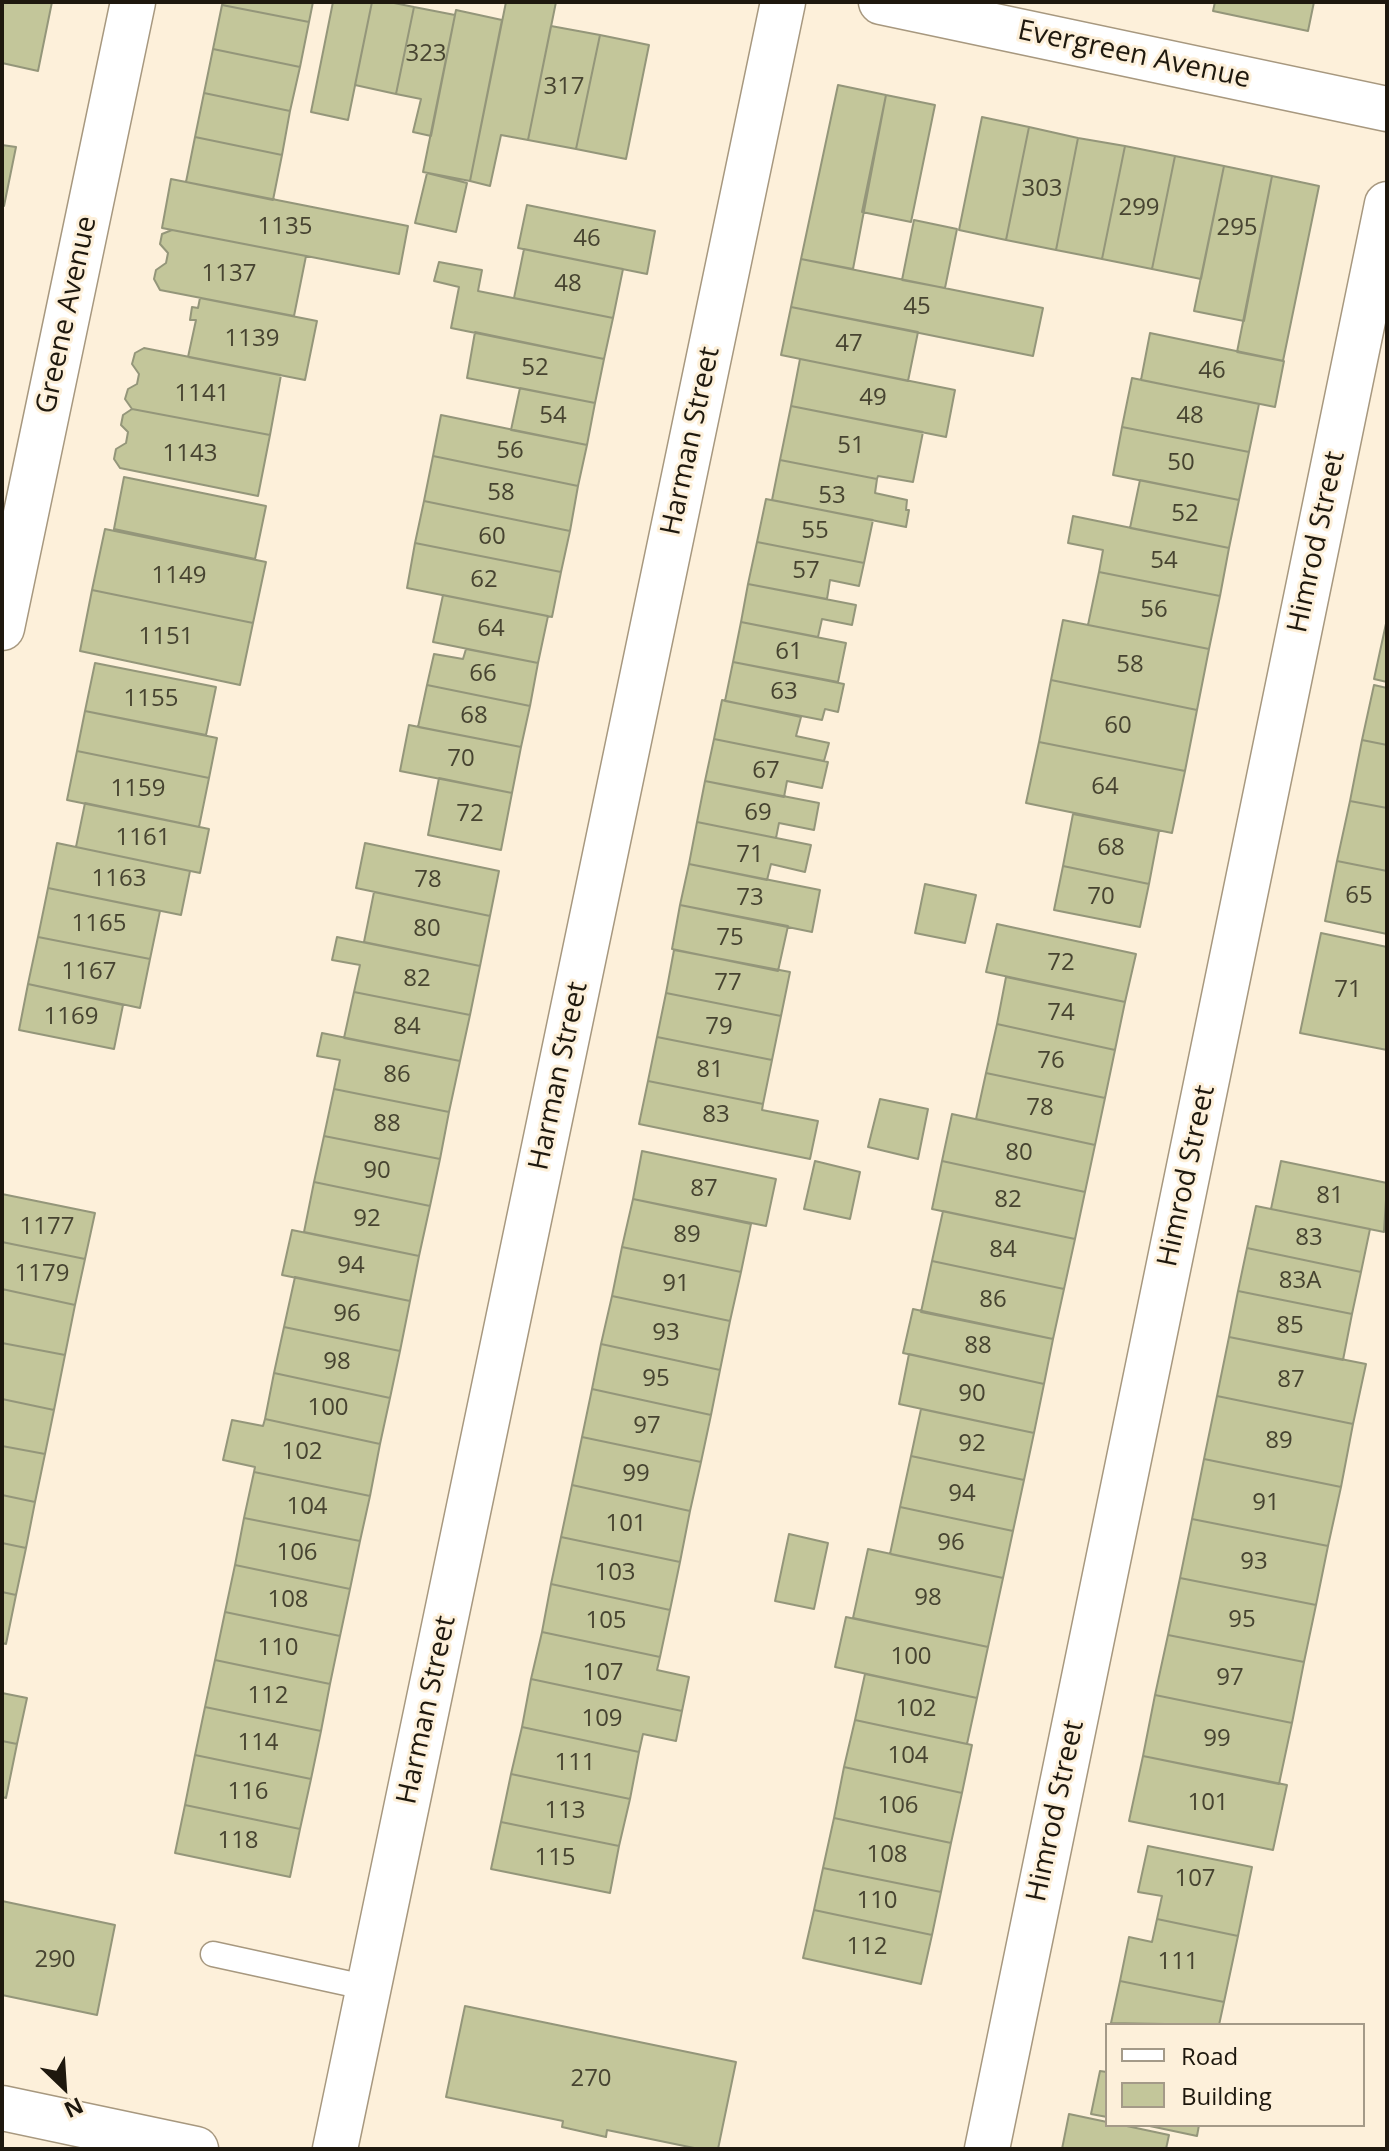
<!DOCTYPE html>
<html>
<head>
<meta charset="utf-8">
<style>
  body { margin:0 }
  #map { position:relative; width:1389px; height:2151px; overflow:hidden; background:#fdf0da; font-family:"Open Sans",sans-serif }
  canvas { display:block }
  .frame { position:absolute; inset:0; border:4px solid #1e180e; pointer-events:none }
  .legend { position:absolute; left:1105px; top:2023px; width:260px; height:104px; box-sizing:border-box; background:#fdf0da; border:2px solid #a49a88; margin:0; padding:10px 14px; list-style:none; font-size:24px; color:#1e180e }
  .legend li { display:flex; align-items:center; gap:16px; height:40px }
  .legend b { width:40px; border:2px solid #a49a88 }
  .north { position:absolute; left:24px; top:2047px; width:80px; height:80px; -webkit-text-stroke:6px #fdf0da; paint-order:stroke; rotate:155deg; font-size:22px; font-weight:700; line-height:32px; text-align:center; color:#1e180e }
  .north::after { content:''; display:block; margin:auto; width:28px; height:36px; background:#1e180e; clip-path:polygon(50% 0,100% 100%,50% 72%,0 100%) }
</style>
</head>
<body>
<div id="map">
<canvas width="1389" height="2151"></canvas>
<div class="frame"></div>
<ul class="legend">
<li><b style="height:10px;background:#fff"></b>Road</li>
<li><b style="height:22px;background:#c3c69a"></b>Building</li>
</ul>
<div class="north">N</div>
</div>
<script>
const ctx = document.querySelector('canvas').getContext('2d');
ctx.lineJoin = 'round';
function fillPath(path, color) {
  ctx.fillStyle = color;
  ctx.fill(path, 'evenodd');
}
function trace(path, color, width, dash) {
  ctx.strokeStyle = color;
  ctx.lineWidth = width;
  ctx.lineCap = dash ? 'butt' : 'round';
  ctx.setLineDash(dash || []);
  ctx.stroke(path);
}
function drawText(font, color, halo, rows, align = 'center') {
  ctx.font = font + ' "Open Sans",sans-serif';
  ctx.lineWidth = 6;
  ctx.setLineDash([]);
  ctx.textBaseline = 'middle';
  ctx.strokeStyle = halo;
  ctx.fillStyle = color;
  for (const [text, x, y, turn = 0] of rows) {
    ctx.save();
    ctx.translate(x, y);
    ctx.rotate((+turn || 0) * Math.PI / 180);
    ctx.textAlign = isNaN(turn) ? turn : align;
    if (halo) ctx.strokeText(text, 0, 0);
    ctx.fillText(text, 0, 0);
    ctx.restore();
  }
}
const building = new Path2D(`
  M2 2H52L38 71 2 63Z
  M223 2H313L309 22 222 5Z
  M333 2H372L348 120 311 112Z
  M372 2H389L414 7 396 94 355 85Z
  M506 2H556L528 140 501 135 490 186 470 181Z
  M1215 2H1314L1308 31 1213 11Z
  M222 5 309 22 300 67 213 49Z
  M414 7 455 15 431 136 413 132 421 99 396 94Z
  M456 10 502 20 470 181 423 172Z
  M551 26 600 35 576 149 528 140Z
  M600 35 649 45 626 159 576 149Z
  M213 49 300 67 290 111 204 93Z
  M838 85 886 95 853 269 801 259Z
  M204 93 290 111 282 155 195 137Z
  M886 95 935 105 911 222 862 212Z
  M982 117 1029 127 1006 240 959 230Z
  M1029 127 1078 138 1056 250 1006 240Z
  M195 137 282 155 273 200 186 182Z
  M1078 138 1125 146 1102 259 1056 250Z
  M2 145 16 147 4 206 2 205Z
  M1125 146 1175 156 1152 269 1102 259Z
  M1175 156 1224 166 1201 279 1152 269Z
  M1224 166 1272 176 1244 321 1194 311Z
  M427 173 467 183 456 232 415 223Z
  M1272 176 1319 186 1283 361 1237 352Z
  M171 179 408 226 399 274 162 228Z
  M527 205 655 231 647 274 518 248Z
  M914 220 957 229 945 288 902 280Z
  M172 230 306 256 294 316 160 290 154 279 156 270 166 263 168 253 160 244 162 234Z
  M524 249 623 269 613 318 514 298Z
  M801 259 1043 308 1033 356 791 307Z
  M439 262 482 270 478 291 613 318 604 359 451 328 459 287 434 281Z
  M200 298 317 321 305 380 188 357 196 320H190L192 307 198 308Z
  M791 307 918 332 908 381 781 355Z
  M475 332 604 359 595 403 467 378Z
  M1150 333 1284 361 1275 407 1141 380Z
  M144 348 281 375 270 435 132 409 125 399 128 389 137 384 139 374 132 364 135 353Z
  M800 359 955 390 946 437 791 406Z
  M1132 378 1259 404 1249 452 1122 427Z
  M520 388 595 403 587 445 511 430Z
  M791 406 923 432 913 482 878 476 877 479 780 460Z
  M132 409 270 435 258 496 120 468 114 459 116 449 126 443 128 432 121 425 123 415Z
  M441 415 587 445 578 486 433 456Z
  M1122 427 1249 452 1239 500 1113 475Z
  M433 456 578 486 570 531 424 501Z
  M780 460 877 479 875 493 907 500 906 510H909L906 527 772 500Z
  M124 477 266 506 255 559 114 529Z
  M1140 480 1239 500 1229 548 1130 528Z
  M766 499 873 520 864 563 757 542Z
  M424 501 570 531 561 572 415 543Z
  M1073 516 1229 548 1220 596 1099 572 1103 550 1068 543Z
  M105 529 266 562 253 623 92 590Z
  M757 542 864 563 859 586 830 580 827 599 748 584Z
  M415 543 561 572 552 617 407 588Z
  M1099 572 1220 596 1209 649 1088 625Z
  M748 584 856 605 852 625 822 619 818 637 741 622Z
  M92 590 253 623 240 685 80 651Z
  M443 595 548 616 538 663 433 642Z
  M1387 619V682L1374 679Z
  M1063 620 1209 649 1197 710 1051 680Z
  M741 622 846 643 838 682 733 662Z
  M466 649 538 663 530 706 427 685 434 654 463 659Z
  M733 662 844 684 838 712 825 709 822 720 725 701Z
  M95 663 216 687 206 735 85 711Z
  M1051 680 1197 710 1185 771 1039 742Z
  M427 685 530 706 521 747 418 727Z
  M1374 685 1387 688V745L1362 740Z
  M722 700 801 717 796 736 829 743 824 761 714 739Z
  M85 711 217 738 209 778 77 751Z
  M409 725 521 747 512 793 400 771Z
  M714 739 828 762 822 788 787 781 784 797 705 781Z
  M1362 740 1387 745V808L1350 801Z
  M1039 742 1185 771 1172 833 1026 803Z
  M77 751 209 778 199 827 67 800Z
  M439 778 512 793 501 850 428 835Z
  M705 781 819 803 814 830 779 823 776 838 697 822Z
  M1350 801 1387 808V871L1337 861Z
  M85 803 209 829 200 873 76 847Z
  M1073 814 1159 831 1149 884 1063 866Z
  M697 822 811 845 805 872 771 864 767 880 689 864Z
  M57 843 190 871 181 915 48 888Z
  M365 843 499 871 490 916 356 888Z
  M1337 861 1387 871V934L1325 921Z
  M689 864 820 890 812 932 680 905Z
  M1063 866 1149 884 1140 927 1054 910Z
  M925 884 976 895 965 943 915 933Z
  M48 888 160 911 150 959 38 937Z
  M374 892 490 916 480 966 364 942Z
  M680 905 788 926 778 971 672 949Z
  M997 924 1136 954 1125 1002 986 972Z
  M1321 933 1387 947V1050L1300 1033Z
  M38 937 150 959 140 1008 28 984Z
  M337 937 480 966 470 1015 354 992 360 965 332 960Z
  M674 950 790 972 781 1016 666 993Z
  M1006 977 1125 1002 1115 1050 997 1024Z
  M28 984 123 1005 114 1049 19 1030Z
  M354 992 470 1015 460 1061 344 1038Z
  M666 993 781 1016 772 1060 657 1037Z
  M997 1024 1115 1050 1105 1098 986 1073Z
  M322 1033 460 1061 449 1112 334 1089 340 1060 317 1056Z
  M657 1037 772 1060 763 1104 648 1081Z
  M986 1073 1105 1098 1095 1145 976 1119Z
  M648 1081 763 1104 762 1110 818 1121 810 1159 639 1124Z
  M334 1089 449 1112 440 1159 324 1136Z
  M880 1099 928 1109 918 1159 868 1147Z
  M952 1114 1095 1145 1085 1192 942 1161Z
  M324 1136 440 1159 430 1206 314 1182Z
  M642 1151 776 1179 766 1226 633 1199Z
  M815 1161 860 1172 850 1219 804 1209Z
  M942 1161 1085 1192 1075 1239 932 1209Z
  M1281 1161 1387 1183 1384 1232 1271 1209Z
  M314 1182 430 1206 419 1256 304 1232Z
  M2 1194 95 1213 85 1259 2 1242Z
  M633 1199 751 1224 741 1272 622 1247Z
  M1256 1206 1370 1229 1361 1272 1247 1248Z
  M943 1211 1075 1239 1064 1289 932 1261Z
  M292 1230 419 1256 410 1301 282 1275Z
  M2 1242 85 1259 75 1305 2 1289Z
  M622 1247 741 1272 730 1321 612 1296Z
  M1247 1248 1361 1272 1352 1314 1238 1291Z
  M932 1261 1064 1289 1053 1339 921 1312Z
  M295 1277 410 1301 400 1351 284 1327Z
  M2 1289 75 1305 65 1355 2 1343Z
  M1238 1291 1352 1314 1343 1360 1229 1337Z
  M612 1296 730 1321 720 1370 601 1344Z
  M913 1309 1053 1339 1044 1384 903 1353Z
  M284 1327 400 1351 390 1398 274 1373Z
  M1229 1337 1366 1364 1353 1424 1217 1396Z
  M2 1343 65 1355 54 1410 2 1399Z
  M601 1344 720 1370 711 1415 592 1389Z
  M909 1354 1044 1384 1034 1433 899 1404Z
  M274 1373 390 1398 380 1444 265 1419Z
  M592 1389 711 1415 701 1462 582 1437Z
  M1217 1396 1353 1424 1341 1487 1204 1459Z
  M2 1399 54 1410 45 1454 2 1446Z
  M921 1409 1034 1433 1024 1480 911 1456Z
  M265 1419 380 1444 370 1496 254 1472 255 1467 223 1460 232 1420 263 1426Z
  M582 1437 701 1462 690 1511 572 1485Z
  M2 1446 45 1454 35 1502 2 1495Z
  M911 1456 1024 1480 1013 1531 900 1507Z
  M1204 1459 1341 1487 1328 1546 1192 1519Z
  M254 1472 370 1496 360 1541 244 1518Z
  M572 1485 690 1511 680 1562 561 1537Z
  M2 1495 35 1502 26 1548 2 1543Z
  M900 1507 1013 1531 1003 1578 890 1554Z
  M244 1518 360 1541 350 1589 235 1565Z
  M1192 1519 1328 1546 1316 1605 1180 1578Z
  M789 1534 828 1543 814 1609 775 1601Z
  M561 1537 680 1562 670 1610 551 1584Z
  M2 1543 26 1548 16 1595 2 1592Z
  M868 1549 1003 1578 988 1647 853 1618Z
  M235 1565 350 1589 340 1636 225 1612Z
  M1180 1578 1316 1605 1304 1662 1168 1635Z
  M551 1584 670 1610 660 1657 542 1632Z
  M2 1592 16 1595 6 1644 2 1643Z
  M225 1612 340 1636 330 1684 215 1660Z
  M846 1617 988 1647 977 1698 835 1667Z
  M542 1632 660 1657 657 1670 689 1677 682 1711 531 1679Z
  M1168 1635 1304 1662 1292 1723 1155 1695Z
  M215 1660 330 1684 321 1731 205 1707Z
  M865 1674 977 1698 967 1744 855 1720Z
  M531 1679 682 1711 676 1741 643 1734 639 1752 522 1727Z
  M2 1693 27 1698 17 1744 2 1741Z
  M1155 1695 1292 1723 1279 1784 1143 1756Z
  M205 1707 321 1731 311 1779 195 1755Z
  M855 1720 972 1745 962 1793 844 1767Z
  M522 1727 639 1752 630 1799 511 1774Z
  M2 1741 17 1744 6 1798 2 1797Z
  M195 1755 311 1779 300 1829 185 1805Z
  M1143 1756 1287 1785 1273 1850 1129 1821Z
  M844 1767 962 1793 951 1843 834 1818Z
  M511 1774 630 1799 619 1846 501 1822Z
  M185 1805 300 1829 290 1877 175 1853Z
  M834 1818 951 1843 941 1892 823 1868Z
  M501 1822 619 1846 610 1893 491 1869Z
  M1148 1846 1252 1867 1238 1936 1157 1919 1162 1896 1138 1892Z
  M823 1868 941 1892 932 1935 814 1910Z
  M2 1901 115 1925 97 2015 2 1995Z
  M814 1910 932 1935 921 1984 803 1958Z
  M1157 1919 1238 1936 1224 2002 1120 1981 1129 1937 1152 1942Z
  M1120 1981 1224 2002 1219 2025 1111 2023Z
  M465 2006 736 2062 718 2149H699L607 2130 606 2137 562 2127 563 2121 446 2097Z
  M1100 2071 1107 2072V2117L1091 2114Z
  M1069 2114 1107 2122V2125H1122L1169 2135 1166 2149H1062Z
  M1145 2125H1199L1197 2136Z`);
fillPath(building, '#c3c69a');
trace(building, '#94967a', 2);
const service = new Path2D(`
  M213 1954 369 1988`);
const minor = new Path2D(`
  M881 2 1387 109
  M2 628 133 2
  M2 2108 196 2149
  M335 2149 783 2
  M987 2149 1387 204`);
trace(service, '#a7987f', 27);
trace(minor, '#a7987f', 47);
trace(service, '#fff', 24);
trace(minor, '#fff', 44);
drawText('24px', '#474431', null, [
  ["323",426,54],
  ["317",564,87],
  ["303",1042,189],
  ["299",1139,208],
  ["1135",285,227],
  ["295",1237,228],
  ["46",587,239],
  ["1137",229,274],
  ["48",568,284],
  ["45",917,307],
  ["1139",252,339],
  ["47",849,344],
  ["52",535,368],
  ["46",1212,371],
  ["1141",202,394],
  ["49",873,398],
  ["54",553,416],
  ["48",1190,416],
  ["51",851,446],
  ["56",510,451],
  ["1143",190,454],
  ["50",1181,463],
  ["58",501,493],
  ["53",832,496],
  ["52",1185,514],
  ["55",815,531],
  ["60",492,537],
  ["54",1164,561],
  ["57",806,571],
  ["1149",179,576],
  ["62",484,580],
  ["56",1154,610],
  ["64",491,629],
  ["1151",166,637],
  ["61",789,652],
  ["58",1130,665],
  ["66",483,674],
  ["63",784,692],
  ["1155",151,699],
  ["68",474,716],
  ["60",1118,726],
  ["70",461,759],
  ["67",766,771],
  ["64",1105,787],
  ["1159",138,789],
  ["69",758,813],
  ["72",470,814],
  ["1161",143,838],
  ["68",1111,848],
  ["71",750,855],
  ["1163",119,879],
  ["78",428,880],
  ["65",1359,896],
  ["70",1101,897],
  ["73",750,898],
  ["1165",99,924],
  ["80",427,929],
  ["75",730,938],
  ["72",1061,963],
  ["1167",89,972],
  ["82",417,979],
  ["77",728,983],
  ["71",1348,990],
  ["74",1061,1013],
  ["1169",71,1017],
  ["84",407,1027],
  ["79",719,1027],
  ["76",1051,1061],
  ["81",710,1070],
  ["86",397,1075],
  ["78",1040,1108],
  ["83",716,1115],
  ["88",387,1124],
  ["80",1019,1153],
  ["90",377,1171],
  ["87",704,1189],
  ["81",1330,1196],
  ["82",1008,1200],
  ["92",367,1219],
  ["1177",47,1227],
  ["89",687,1235],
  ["83",1309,1238],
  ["84",1003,1250],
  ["94",351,1266],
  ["1179",42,1274],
  ["83A",1300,1281],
  ["91",676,1284],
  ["86",993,1300],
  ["96",347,1314],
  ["85",1290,1326],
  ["93",666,1333],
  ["88",978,1346],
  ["98",337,1362],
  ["95",656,1379],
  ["87",1291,1380],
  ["90",972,1394],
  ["100",328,1408],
  ["97",647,1426],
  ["89",1279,1441],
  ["92",972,1444],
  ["102",302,1452],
  ["99",636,1474],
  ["94",962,1494],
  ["91",1266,1503],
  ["104",307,1507],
  ["101",626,1524],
  ["96",951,1543],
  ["106",297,1553],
  ["93",1254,1562],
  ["103",615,1573],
  ["98",928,1598],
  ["108",288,1600],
  ["95",1242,1620],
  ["105",606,1621],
  ["110",278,1648],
  ["100",911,1657],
  ["107",603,1673],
  ["97",1230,1678],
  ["112",268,1696],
  ["102",916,1709],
  ["109",602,1719],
  ["99",1217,1739],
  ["114",258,1743],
  ["104",908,1756],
  ["111",575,1763],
  ["116",248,1792],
  ["101",1208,1803],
  ["106",898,1806],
  ["113",565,1811],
  ["118",238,1841],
  ["108",887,1855],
  ["115",555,1858],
  ["107",1195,1879],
  ["110",877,1901],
  ["112",867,1947],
  ["290",55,1960],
  ["111",1178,1962],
  ["270",591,2079]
]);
drawText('28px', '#1e180e', '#fdf0da', [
  ["Evergreen Avenue",1134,55,12],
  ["Greene Avenue",67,315,-78],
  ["Harman Street",691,441,-78],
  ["Himrod Street",1317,542,-78],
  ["Harman Street",559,1076,-78],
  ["Himrod Street",1187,1176,-78],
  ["Harman Street",427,1710,-78],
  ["Himrod Street",1056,1811,-78]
]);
</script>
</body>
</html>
